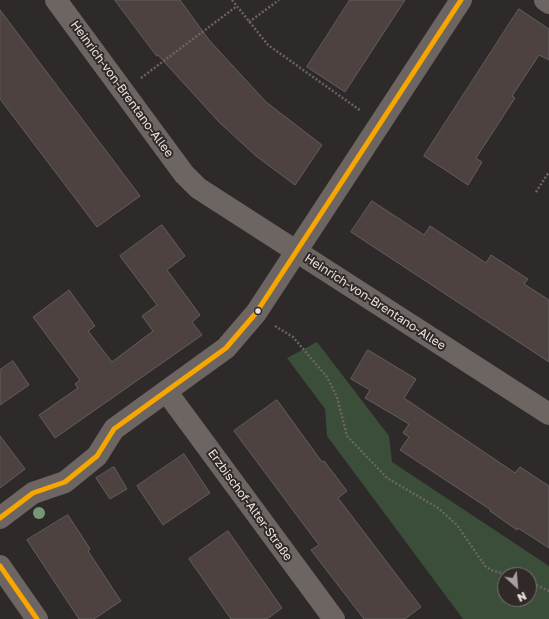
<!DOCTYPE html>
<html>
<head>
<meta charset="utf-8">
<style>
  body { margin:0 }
  #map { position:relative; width:549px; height:619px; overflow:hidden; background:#2e2a29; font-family:"Golos Text",sans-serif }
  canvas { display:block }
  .north { position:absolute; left:497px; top:567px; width:40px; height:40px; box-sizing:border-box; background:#302927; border:1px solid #7a7372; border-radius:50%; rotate:154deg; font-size:11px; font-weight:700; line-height:16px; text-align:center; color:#e8e3e2 }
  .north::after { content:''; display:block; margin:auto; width:14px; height:18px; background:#a7a2a1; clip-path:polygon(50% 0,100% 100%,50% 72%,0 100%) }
</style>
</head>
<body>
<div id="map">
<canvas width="549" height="619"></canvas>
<div class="north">N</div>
</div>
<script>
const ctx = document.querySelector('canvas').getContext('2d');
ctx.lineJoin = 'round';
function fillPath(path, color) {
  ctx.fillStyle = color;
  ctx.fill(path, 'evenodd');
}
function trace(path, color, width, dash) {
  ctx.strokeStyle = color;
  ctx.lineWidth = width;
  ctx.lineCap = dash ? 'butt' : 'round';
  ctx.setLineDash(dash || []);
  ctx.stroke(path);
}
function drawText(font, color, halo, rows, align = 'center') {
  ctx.font = font + ' "Golos Text",sans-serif';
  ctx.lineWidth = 4;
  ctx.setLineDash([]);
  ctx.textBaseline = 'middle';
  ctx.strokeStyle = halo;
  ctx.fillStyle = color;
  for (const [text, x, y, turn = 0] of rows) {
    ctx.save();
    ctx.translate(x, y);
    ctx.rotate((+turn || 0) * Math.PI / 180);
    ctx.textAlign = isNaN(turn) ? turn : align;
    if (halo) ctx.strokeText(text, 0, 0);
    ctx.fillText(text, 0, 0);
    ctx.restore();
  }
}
fillPath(new Path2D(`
  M317 342 389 436 392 462 549 566V619H463L327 436 325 409 287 358ZM505 575H529V599H505Z`), '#3b4e3a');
const building = new Path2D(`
  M115 0H180L209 40 266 102 322 145 295 185 256 156 219 122 158 55 157 56Z
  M350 0H405L345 92 307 67Z
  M519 9 549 29V60L539 55 512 96 515 98 476 158 482 162 468 185 424 156Z
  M0 10 140 196 97 227 0 99Z
  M372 201 424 235 430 226 486 263 491 255 528 279 524 284 549 300V362L351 232Z
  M162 225 185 256 167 270 200 315 192 322 202 335 55 438 39 415 78 388 75 384 80 380 33 317 69 290 95 326 88 331 112 362 153 331 142 316 157 305 120 256Z
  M368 350 416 379 404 398 515 473 520 467 549 486V548L518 528 517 530 490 511 491 510 400 450 409 437 403 433 409 424 365 398 370 390 351 379Z
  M13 361 29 385 0 405V370Z
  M277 400 322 462 324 461 347 491 338 498 421 607 405 619H364L311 550 319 545 234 431Z
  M0 436 25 469 0 488Z
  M184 454 210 493 163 525 137 486Z
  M114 467 127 489 110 499 96 478Z
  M68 515 90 549 88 551 121 601 94 619H79L27 540Z
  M228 531 282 608 267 619H231L189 559Z`);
fillPath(building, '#4d4240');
trace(building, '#625f5e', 1);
trace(new Path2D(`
  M232 0 268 45 361 111
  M249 22 279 0
  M141 78 237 6
  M536 192 549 172
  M275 326 293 337 327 377 337 397 347 436 387 478 438 508 457 525 485 566 491 570 508 575
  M529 582 549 591`), '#6a6563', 2.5, [2, 2]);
trace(new Path2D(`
  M56 0 184 174 198 188 549 414
  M545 0 549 3
  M166 391 334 619
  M0 518 33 493 65 482 97 456 114 429 226 348 256 313 461 0
  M0 566 37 619`), '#6c6562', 22);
trace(new Path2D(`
  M0 518 33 493 65 482 97 456 114 429 226 348 256 313 461 0
  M0 566 37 619`), '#f7a600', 5);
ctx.fillStyle = '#779675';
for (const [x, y] of [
  [39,513]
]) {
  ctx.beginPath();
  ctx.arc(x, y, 6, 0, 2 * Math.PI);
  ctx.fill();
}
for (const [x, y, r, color] of [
  [258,311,3.5,"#e8e3e2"]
]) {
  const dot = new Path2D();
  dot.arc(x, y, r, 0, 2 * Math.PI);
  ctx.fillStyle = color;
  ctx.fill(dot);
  trace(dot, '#302927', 1.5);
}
drawText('12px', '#e8e3e2', '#302927', [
  ["Heinrich-von-Brentano-Allee",122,89,54],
  ["Heinrich-von-Brentano-Allee",375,302,33],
  ["Erzbischof-Alter-Straße",250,505,54]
]);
</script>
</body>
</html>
